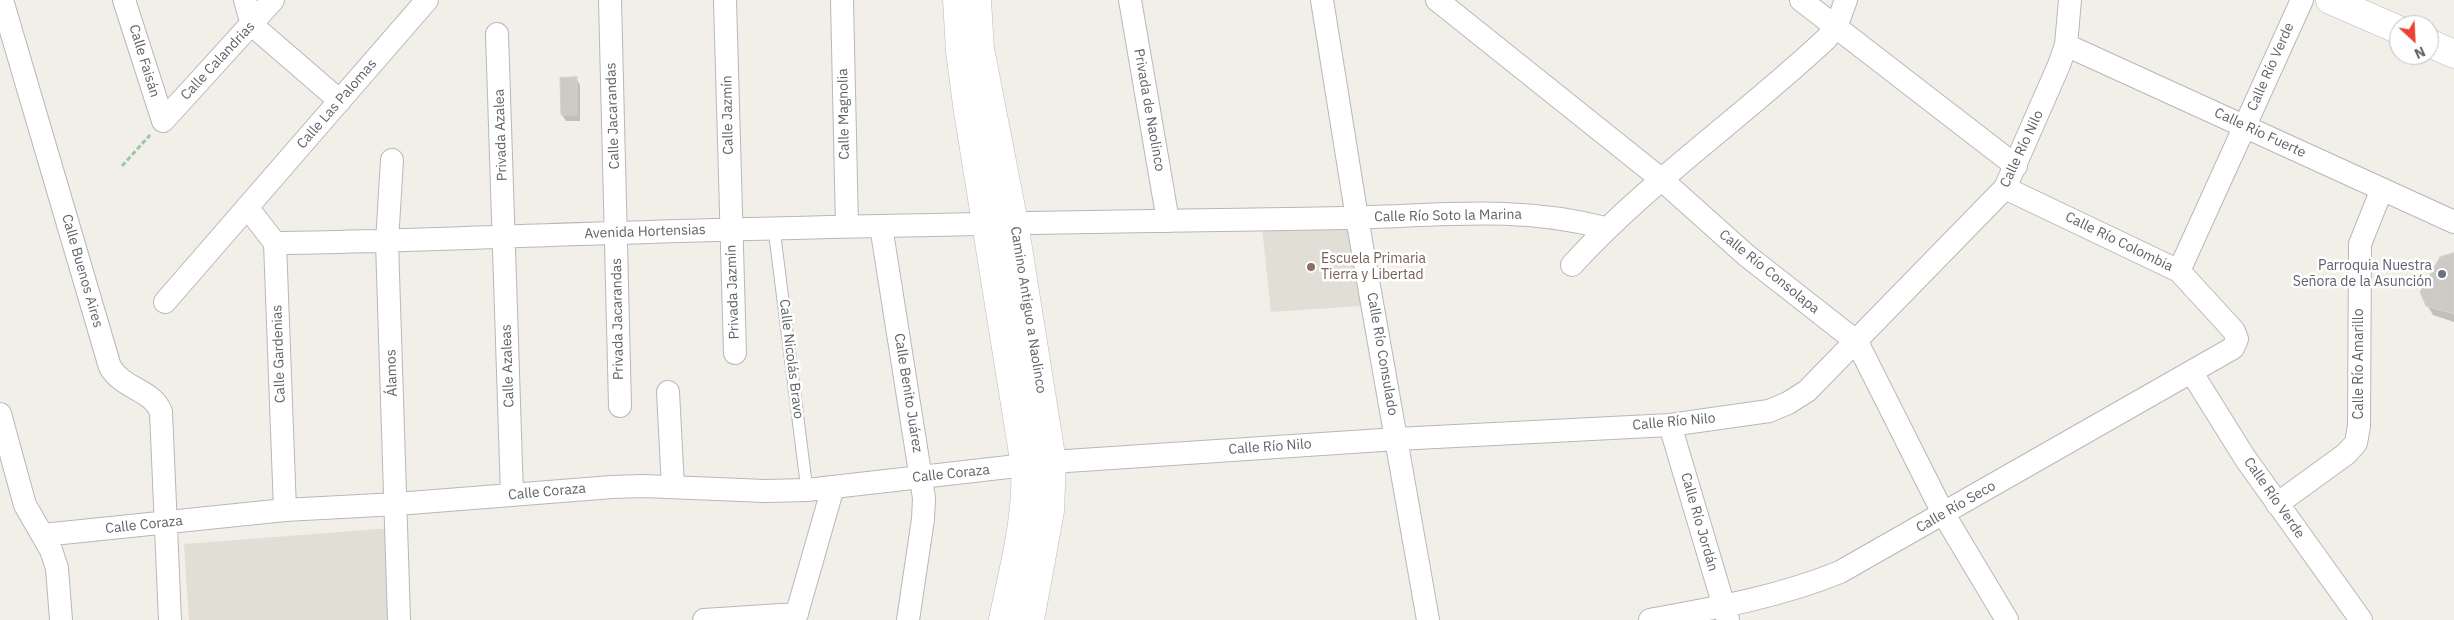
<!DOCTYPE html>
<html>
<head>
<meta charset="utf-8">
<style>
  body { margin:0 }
  #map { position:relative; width:2454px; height:620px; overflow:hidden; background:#f1efe8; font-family:"IBM Plex Sans",sans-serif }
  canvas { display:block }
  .north { position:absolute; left:2389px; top:15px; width:50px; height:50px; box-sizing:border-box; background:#fff; border:1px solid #bfc1c3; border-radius:50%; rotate:155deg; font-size:14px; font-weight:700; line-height:20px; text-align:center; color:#5f6368 }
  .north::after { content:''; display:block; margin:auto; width:18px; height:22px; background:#ea4335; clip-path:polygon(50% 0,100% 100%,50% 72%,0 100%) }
</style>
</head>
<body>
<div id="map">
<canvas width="2454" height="620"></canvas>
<div class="north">N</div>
</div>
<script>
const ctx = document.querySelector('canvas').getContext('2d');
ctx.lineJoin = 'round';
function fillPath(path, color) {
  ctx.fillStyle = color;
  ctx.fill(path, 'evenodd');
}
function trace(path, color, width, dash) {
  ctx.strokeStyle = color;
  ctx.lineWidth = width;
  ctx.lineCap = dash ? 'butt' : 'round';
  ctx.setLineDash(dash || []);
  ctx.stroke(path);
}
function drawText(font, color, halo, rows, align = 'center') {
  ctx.font = font + ' "IBM Plex Sans",sans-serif';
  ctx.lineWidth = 5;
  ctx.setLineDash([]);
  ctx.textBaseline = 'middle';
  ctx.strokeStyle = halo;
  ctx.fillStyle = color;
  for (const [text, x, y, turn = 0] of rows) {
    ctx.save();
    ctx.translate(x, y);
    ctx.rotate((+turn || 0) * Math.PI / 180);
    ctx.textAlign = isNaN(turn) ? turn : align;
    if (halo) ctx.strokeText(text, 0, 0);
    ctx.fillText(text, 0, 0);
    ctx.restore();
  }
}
fillPath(new Path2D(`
  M1349 224 1361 306 1271 312 1262 228Z
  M392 528 393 620H189L184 544Z`), '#e1ded6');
fillPath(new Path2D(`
  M576 78 580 85V121H566L562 115Z
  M2454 254V322L2433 315 2427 305Z`), '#0003');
const building = new Path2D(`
  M577 77V115H561L560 78Z
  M2454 253V314L2426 306 2420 292 2440 257Z`);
fillPath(building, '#cccac5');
trace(building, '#d6d1c6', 1);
const lane = new Path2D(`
  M774 229 807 490`);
const street = new Path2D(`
  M2 0 110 367C124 390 152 389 161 412L170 620
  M124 0 163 121 273 0
  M245 0 252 25 340 101
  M610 0 620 406
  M725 0 735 353
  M842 0 847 227
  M1130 0 1168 221
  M1322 0 1357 218 1428 620
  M1437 0 1661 179 1746 255 1857 342 1943 513 2007 620
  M1801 0 2016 166
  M497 34 512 495
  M2066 45 2454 222
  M392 160 387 242 399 620
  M247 207 275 243 285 510
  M881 226 924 498 923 519 908 620
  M275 243C389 242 502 236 616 233 817 226 1018 223 1219 220 1270 219 1322 219 1373 217 1454 214 1526 207 1605 228
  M1572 265C1649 181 1743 117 1826 39L1836 27 1846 0
  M2179 271 2302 0
  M165 302 427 0
  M2192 373 2245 458 2361 620
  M668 392 673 487
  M0 414 25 505 51 550 57 568 61 620
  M1670 425 1728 620
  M2277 504 2346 454 2356 443 2359 426 2360 244 2382 189
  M43 535 285 510 397 504 612 487 644 486 765 491 807 490 1052 462 1397 439 1670 425 1769 411 1788 403 1807 391 2005 188 2059 65 2066 45 2070 0
  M704 620 797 614
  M795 620 833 487
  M1650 620C1715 608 1779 597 1840 572L2233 348 2237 339 2234 331 2179 271 2005 188`);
const secondary = new Path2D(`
  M957 0 960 51 967 105 1025 466C1028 517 1013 570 1003 620
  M977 0 980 49 1014 223 1052 462 1050 511 1030 620
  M2330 0 2399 30
  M2429 43 2454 54`);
trace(lane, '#b5b8bc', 13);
trace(street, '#b5b8bc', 24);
trace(secondary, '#b6babf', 29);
trace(new Path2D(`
  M122 166 150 135`), '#9cc7a9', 3, [5, 2.5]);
trace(lane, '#fff', 11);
trace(street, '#fff', 22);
trace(secondary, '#fff', 28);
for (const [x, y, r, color] of [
  [1311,267,5,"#8d6e63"],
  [2442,274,5,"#6b7280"]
]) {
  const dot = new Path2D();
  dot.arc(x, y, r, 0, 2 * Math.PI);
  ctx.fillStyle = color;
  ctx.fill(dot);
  trace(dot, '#fff', 2);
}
drawText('14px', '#5f6368', '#fff', [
  ["Calle Faisán",144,61,73],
  ["Calle Calandrias",218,61,-47],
  ["Calle Río Verde",2271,67,-66],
  ["Calle Las Palomas",337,104,-49],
  ["Privada de Naolinco",1149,110,80],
  ["Calle Magnolia",844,114,-91],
  ["Calle Jazmín",728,115,-91],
  ["Calle Jacarandas",613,116,-92],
  ["Calle Río Fuerte",2260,133,25],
  ["Privada Azalea",501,135,-92],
  ["Calle Río Nilo",2022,149,-65],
  ["Calle Río Soto la Marina",1448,216,-1],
  ["Avenida Hortensias",645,232,-2],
  ["Calle Río Colombia",2119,242,26],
  ["Calle Buenos Aires",82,271,74],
  ["Calle Río Consolapa",1769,272,39],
  ["Privada Jazmín",733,292,-92],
  ["Camino Antiguo a Naolinco",1028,310,81],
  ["Privada Jacarandas",618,319,-91],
  ["Calle Gardenias",279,354,-92],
  ["Calle Río Consulado",1382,354,80],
  ["Calle Nicolás Bravo",791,359,83],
  ["Calle Río Amarillo",2359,364,-90],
  ["Calle Azaleas",508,366,-92],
  ["Álamos",392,373,-92],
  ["Calle Benito Juárez",908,393,81],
  ["Calle Río Nilo",1674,422,-5],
  ["Calle Río Nilo",1270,447,-4],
  ["Calle Coraza",951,474,-6],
  ["Calle Coraza",547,492,-5],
  ["Calle Río Verde",2274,498,55],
  ["Calle Río Seco",1956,507,-30],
  ["Calle Río Jordán",1699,522,74],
  ["Calle Coraza",144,525,-6]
]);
drawText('14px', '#785e54', '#fff', [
  ["Escuela Primaria",1321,259],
  ["Tierra y Libertad",1321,275]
], 'left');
drawText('14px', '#5b616d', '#fff', [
  ["Parroquia Nuestra",2432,266],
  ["Señora de la Asunción",2432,282]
], 'right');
</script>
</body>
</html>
